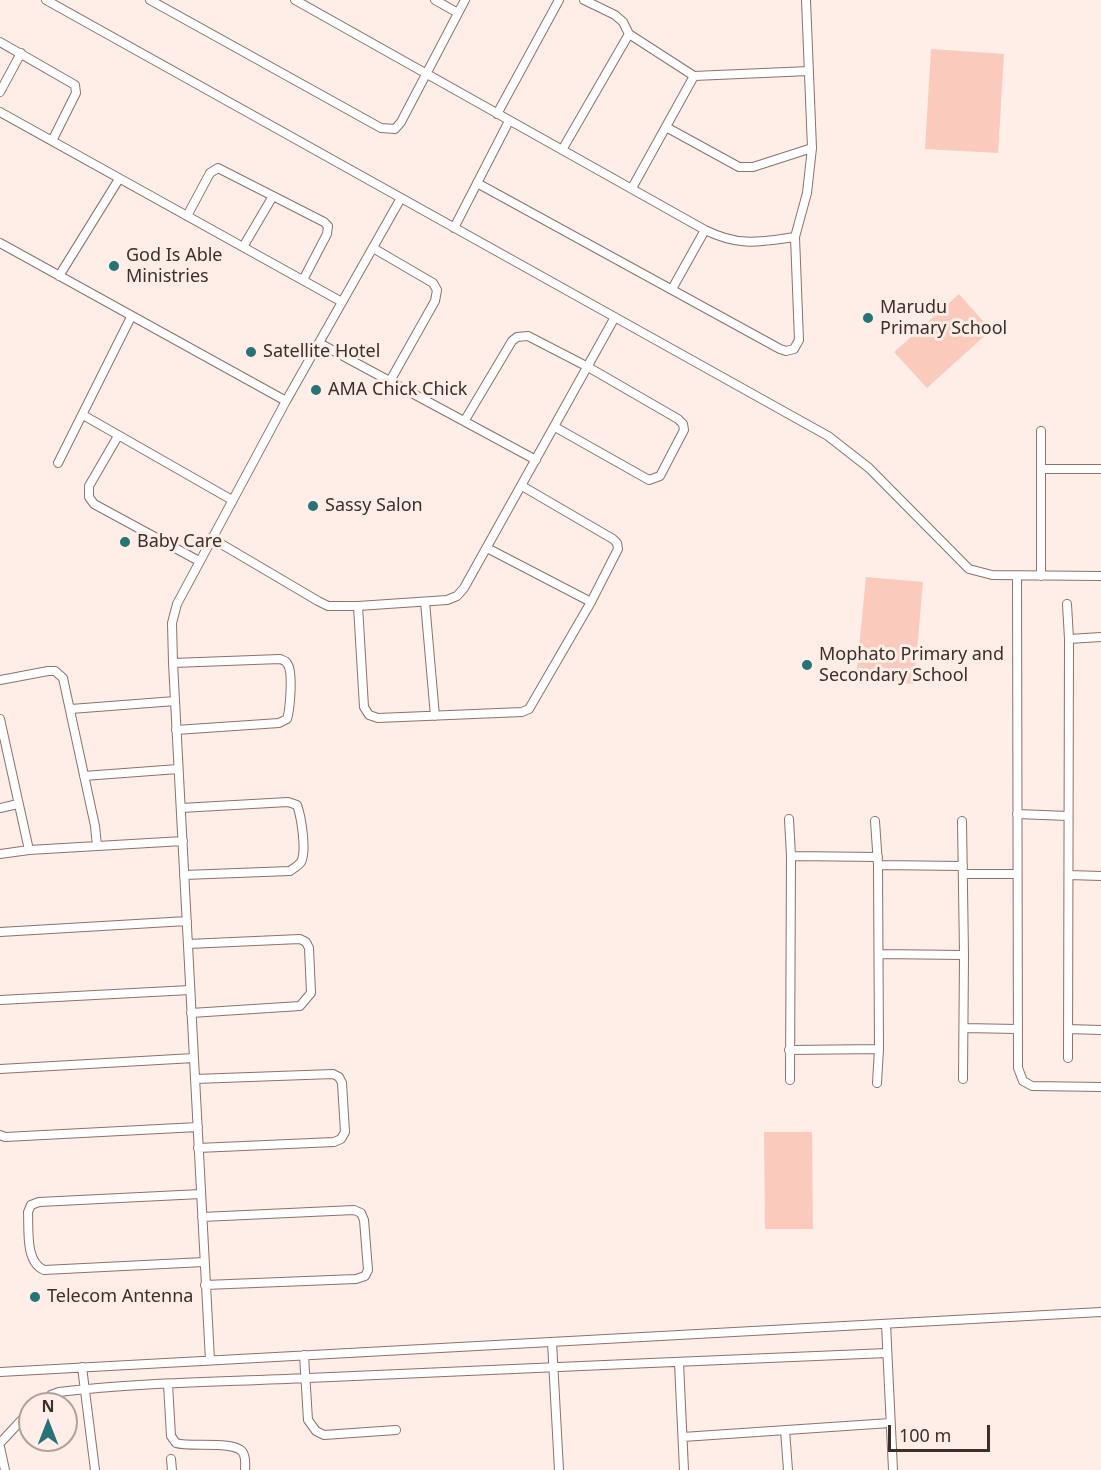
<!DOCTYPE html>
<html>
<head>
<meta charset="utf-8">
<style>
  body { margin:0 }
  #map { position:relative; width:1101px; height:1470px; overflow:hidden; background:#ffede8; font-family:"Noto Sans",sans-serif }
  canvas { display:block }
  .north { position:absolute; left:18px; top:1392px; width:60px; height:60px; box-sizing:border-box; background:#ffede8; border:2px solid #b0a19c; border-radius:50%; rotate:0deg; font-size:16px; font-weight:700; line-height:24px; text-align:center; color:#3a2f2b }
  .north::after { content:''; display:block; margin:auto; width:21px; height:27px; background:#277276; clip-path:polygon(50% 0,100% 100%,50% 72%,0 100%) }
  .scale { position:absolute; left:888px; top:1425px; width:102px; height:27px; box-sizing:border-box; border:3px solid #3a2f2b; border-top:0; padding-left:8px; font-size:18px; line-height:21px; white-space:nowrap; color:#3a2f2b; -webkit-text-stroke:4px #ffede8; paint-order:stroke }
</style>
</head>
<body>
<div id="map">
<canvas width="1101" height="1470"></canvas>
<div class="north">N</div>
<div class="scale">100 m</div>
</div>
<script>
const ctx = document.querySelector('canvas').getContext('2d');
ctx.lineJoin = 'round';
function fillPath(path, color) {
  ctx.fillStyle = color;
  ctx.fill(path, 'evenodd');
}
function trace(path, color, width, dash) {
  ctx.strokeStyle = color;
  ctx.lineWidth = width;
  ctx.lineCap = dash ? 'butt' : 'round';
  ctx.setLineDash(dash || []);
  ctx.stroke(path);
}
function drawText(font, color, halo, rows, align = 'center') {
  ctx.font = font + ' "Noto Sans",sans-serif';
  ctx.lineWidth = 6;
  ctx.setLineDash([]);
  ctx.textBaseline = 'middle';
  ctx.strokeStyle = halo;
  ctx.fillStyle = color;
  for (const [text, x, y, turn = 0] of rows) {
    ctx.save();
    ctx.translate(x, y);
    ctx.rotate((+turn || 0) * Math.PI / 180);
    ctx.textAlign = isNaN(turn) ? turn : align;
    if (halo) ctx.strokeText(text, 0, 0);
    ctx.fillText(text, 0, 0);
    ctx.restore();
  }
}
fillPath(new Path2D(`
  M931 49 1004 54 998 153 925 149Z
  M959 294 991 330 927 388 894 352Z
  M866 577 923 582 914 684 856 679Z
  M764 1132H812L813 1229H765Z`), '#facabc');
const minor = new Path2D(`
  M46 0 828 436 869 468 969 569 992 575 1101 576
  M150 0 381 128 395 129 401 122 465 0
  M295 0 705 230C740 247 759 242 795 237L807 193 812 148 806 0
  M435 0 458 13
  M584 0 615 15 623 22 629 34 694 76 809 71
  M0 42 75 85 76 93 52 141
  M0 92 21 53
  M0 112 342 302
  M497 114 559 0
  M666 127 739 167H753L812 148
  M562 150 629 34
  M477 183 780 349 786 351 794 349 799 340 795 237
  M632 188 694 76
  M187 216 210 173 218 168 324 222 328 226 327 234 303 280
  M454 228 509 121
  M0 243 286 401
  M243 247 273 196
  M373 248 433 283 437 290 435 301 390 381
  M59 276 119 179
  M672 289 705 230
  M319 343 536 460
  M83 415 232 500
  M465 420 512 341 517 337 528 336 588 367 678 419 683 424 684 430 660 476 649 480 555 427
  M1041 431V576
  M118 436 89 486V497L94 504 199 561
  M58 463 131 317
  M1042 469H1101
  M211 538 318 601 328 606H358L447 600 457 596 464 588 615 317
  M487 548 591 602
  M1017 576 1018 1068 1023 1081 1032 1086 1101 1087
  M425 602 435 716
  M1067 604 1069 639 1068 1058
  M358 606 364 707 369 715 378 718 522 712 529 709 591 602 618 549 617 543 613 539 522 486
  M1069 639 1101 637
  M173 663 280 659C285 661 286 661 288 665 293 673 290 710 287 719L279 723 176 730
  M0 680 48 671H55L63 678 95 826 97 846
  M71 709 175 701
  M0 719 29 850
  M84 776 178 769
  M0 808 18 804
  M181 808 288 802 297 805C301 816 307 851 301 862 298 866 294 868 290 871L184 875
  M1017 814 1068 816
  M789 819 791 856 790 1080
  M875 821 878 865 879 1049 877 1083
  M962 821 964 955 963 1079
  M0 854 29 850 183 841
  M791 856 878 857
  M878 865 963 866
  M963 874H1017
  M1069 875 1101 876
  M0 932 187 921
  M188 944 300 939 306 942 309 948 311 993 300 1006 191 1013
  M879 954 964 955
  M0 1000 190 990
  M964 1028 1017 1029
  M1068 1029 1101 1030
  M789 1050 879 1049
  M0 1069 194 1058
  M195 1079 333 1074 339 1077 342 1083 345 1132 341 1139 334 1142 198 1148
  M0 1135 5 1137 198 1127
  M201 1194 39 1202 31 1205 28 1212C29 1230 25 1262 44 1270L204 1262
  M202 1217 354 1210 361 1213 364 1220 368 1270 365 1276 356 1279 205 1285
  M886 1324 893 1470
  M552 1342 559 1470
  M304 1355 308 1420 316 1431 324 1435 396 1430
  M210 1360 173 663 172 623 177 604 286 401 401 198
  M679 1363 684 1470
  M82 1367 95 1470
  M0 1372 1101 1312
  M168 1384 171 1436 176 1443C191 1448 240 1439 244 1455 246 1460 245 1466 245 1470
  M39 1404 51 1395 59 1392C142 1382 225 1382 308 1378 501 1368 694 1362 887 1353
  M785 1430 788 1470
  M683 1437 890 1423
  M0 1443 30 1411
  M0 1447 5 1470
  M171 1459 172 1470`);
trace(minor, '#8c726b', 10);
trace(minor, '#fff', 8);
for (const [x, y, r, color] of [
  [114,266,6,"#277276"],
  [868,318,6,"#277276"],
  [251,352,6,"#277276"],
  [316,390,6,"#277276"],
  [313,506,6,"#277276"],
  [125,542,6,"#277276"],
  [807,665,6,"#277276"],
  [35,1297,6,"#277276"]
]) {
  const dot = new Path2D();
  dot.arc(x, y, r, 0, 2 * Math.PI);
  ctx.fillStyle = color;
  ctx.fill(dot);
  trace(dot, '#ffede8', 2);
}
drawText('18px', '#3a2f2b', '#ffede8', [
  ["God Is Able",126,256],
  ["Ministries",126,277],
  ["Marudu",880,308],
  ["Primary School",880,329],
  ["Satellite Hotel",263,352],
  ["AMA Chick Chick",328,390],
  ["Sassy Salon",325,506],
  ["Baby Care",137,542],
  ["Mophato Primary and",819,655],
  ["Secondary School",819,676],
  ["Telecom Antenna",47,1297]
], 'left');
</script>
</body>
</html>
